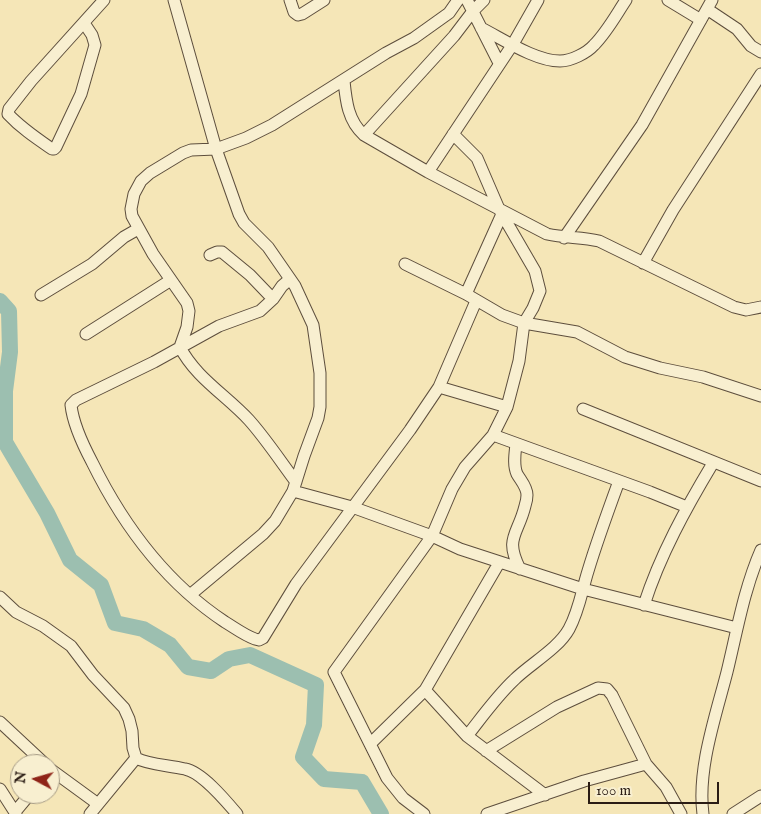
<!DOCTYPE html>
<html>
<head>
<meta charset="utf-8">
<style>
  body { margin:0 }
  #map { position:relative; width:761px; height:814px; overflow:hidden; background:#f5e6b7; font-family:"IM FELL English",serif }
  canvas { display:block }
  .north { position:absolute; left:10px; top:754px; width:50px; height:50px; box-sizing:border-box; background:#f8efd0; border:1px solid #a69b85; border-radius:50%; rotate:276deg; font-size:14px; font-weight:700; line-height:20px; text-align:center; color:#2a1c14 }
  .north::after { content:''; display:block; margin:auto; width:18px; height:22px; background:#8f2418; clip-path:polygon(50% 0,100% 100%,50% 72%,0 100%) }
  .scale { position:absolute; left:588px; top:782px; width:131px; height:22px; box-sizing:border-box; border:2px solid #2a1c14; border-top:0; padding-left:6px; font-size:15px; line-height:18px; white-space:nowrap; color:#2a1c14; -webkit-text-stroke:4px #f8efd0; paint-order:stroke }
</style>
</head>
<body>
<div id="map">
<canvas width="761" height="814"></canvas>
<div class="north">N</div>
<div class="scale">100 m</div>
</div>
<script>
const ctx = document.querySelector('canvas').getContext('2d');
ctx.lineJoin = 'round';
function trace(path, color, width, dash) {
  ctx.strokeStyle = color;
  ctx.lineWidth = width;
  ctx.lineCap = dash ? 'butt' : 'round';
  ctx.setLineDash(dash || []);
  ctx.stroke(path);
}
trace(new Path2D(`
  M0 301 9 311 10 352 5 391V442L47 513 70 560 101 585 115 623 143 629 170 645 188 667 211 671 229 659 250 655 316 685 314 725 303 757 324 779 362 782 381 814`), '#9cbfb0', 16);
const minor = new Path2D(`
  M174 0 216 149 239 214 244 223 268 247 295 286 313 325 320 373V407L318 418 304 456 293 491 275 521 263 534 190 595
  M290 0 294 12 298 15 302 14 324 0
  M467 0 499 63
  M668 0 701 20
  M707 9 737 29 751 46 761 52
  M84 23 92 35 95 45 81 94 56 147 54 149H52C36 138 21 128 8 114L9 109 31 81 104 0
  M481 28C503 39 535 61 560 61 571 61 587 53 594 45 607 32 616 15 626 0
  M344 81C346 101 348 121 364 135L428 172 547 234C565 238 582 237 599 241L734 307 746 310 761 307
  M364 135 454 36 473 11 484 0
  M428 172 513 44 538 0
  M564 238 642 125 712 0
  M210 255 217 252H222L250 275 273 299
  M643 263 673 210 761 74
  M405 264 466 294 502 315 524 323 577 332 625 357 660 368 703 377 761 396
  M290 279 282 286 273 299 260 311 219 326 154 362 76 400 71 405C73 424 83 445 92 462 123 525 166 583 225 622 235 628 244 635 255 639L259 640 263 638 296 584 410 430 439 387 476 301
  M466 294 502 214
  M41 295 92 264 124 237 138 229
  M86 334 171 280
  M439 387 507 407
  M583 409 761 481
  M493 435 650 492 687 507
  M516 444C515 454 513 465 517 474 521 481 527 487 527 495 527 498 526 503 525 506 518 535 504 538 520 569
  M296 482C281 462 266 439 249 420 227 396 195 377 180 347L187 327 189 311 187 303 153 254 132 216 131 209 134 194 141 181 150 173 183 153 191 150 216 149 246 138 272 125 386 53 414 38 449 13 458 0
  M293 491 352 507 432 536 460 549 583 589 737 628
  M0 597 16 612 43 626 71 646 93 675 124 708 129 719 132 731 133 748 136 758C149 765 169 765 185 769 202 772 226 801 237 814
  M644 605C660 555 686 508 713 463
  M425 690 467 736 545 795
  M0 722 45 764
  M467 736C482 717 496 697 514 680 530 664 558 649 569 629 579 611 582 590 588 571 597 541 608 511 619 481
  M370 744 425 690 499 563
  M486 751 557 707 598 688 607 689 612 695 646 764 666 787 681 814
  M50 769 98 804
  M0 789 16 814
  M15 812 30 794
  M90 814 136 758
  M424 814 403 798 387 778 334 672 432 536 452 489 465 467 493 435 507 407 519 361 524 323 533 308 540 291 535 271 499 209 477 158 453 134
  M487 814 584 781 646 764
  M703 814C697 769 716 715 727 672 737 631 744 589 761 550
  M733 814 761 796`);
trace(minor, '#5d4e3d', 13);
trace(minor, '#f8efd0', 11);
</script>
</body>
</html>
